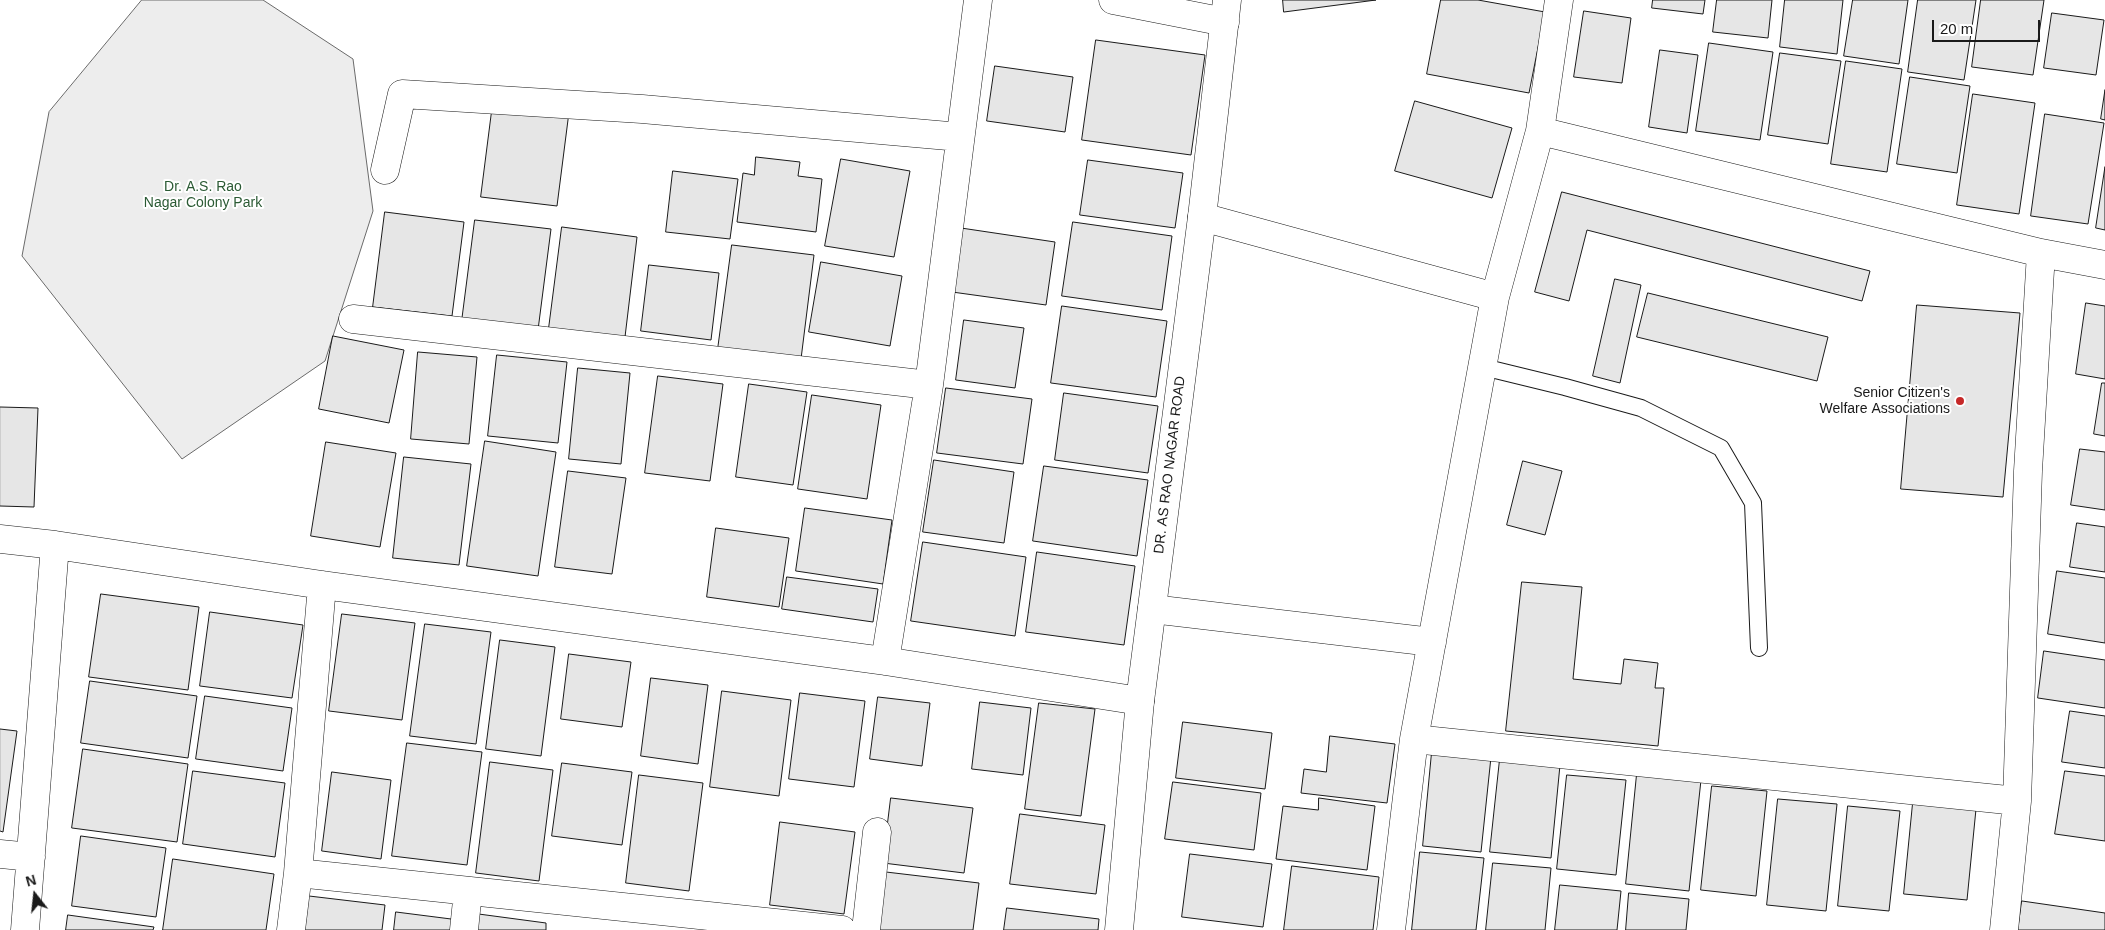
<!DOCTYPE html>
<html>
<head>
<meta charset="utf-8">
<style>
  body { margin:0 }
  #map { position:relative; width:2105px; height:930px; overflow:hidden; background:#fff; font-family:Helvetica,sans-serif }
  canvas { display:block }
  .north { position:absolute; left:10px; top:870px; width:50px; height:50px; -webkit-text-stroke:4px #fff; paint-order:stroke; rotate:344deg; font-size:14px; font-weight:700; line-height:20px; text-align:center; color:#1a1a1a }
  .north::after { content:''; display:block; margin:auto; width:18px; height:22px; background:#1a1a1a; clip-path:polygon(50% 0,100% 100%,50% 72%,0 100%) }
  .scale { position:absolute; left:1932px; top:20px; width:108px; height:22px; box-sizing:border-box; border:2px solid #1a1a1a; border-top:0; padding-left:6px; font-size:15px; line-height:18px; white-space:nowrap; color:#1a1a1a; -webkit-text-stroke:4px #fff; paint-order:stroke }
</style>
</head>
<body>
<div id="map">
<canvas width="2105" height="930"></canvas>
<div class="north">N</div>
<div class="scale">20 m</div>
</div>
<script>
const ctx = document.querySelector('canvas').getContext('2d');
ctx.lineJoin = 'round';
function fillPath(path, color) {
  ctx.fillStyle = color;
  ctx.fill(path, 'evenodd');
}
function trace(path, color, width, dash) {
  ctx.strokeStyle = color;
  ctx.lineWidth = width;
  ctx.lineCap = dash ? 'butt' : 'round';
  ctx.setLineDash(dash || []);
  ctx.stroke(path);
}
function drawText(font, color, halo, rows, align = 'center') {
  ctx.font = font + ' Helvetica,sans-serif';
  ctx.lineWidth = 4;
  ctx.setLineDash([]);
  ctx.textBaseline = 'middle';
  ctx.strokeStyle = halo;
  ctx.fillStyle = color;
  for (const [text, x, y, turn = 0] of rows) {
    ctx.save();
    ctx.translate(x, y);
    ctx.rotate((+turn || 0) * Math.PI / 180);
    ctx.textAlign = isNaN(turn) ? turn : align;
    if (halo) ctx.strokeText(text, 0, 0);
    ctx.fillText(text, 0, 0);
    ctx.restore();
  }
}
const built = new Path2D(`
  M142 0H263L353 59 373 211 325 361 182 459 22 256 49 112Z`);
fillPath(built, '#ededed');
trace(built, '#6a6a6a', 1);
const building = new Path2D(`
  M1283 0H1376L1284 12Z
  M1441 0H1478L1545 12 1529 93 1427 74Z
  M1653 0H1705L1703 14 1652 8Z
  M1717 0H1772L1768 38 1713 32Z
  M1785 0H1843L1837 54 1780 47Z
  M1853 0H1908L1899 64 1844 56Z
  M1918 0H1976L1964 80 1908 72Z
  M1981 0H2044L2033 75 1972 67Z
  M1584 11 1631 18 1622 83 1574 77Z
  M2052 13 2104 20 2096 75 2044 68Z
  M1096 40 1205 55 1191 155 1082 140Z
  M1709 43 1773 52 1760 140 1696 131Z
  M1660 50 1698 55 1687 133 1649 127Z
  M1780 53 1841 61 1828 144 1768 135Z
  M1846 61 1902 69 1887 172 1831 164Z
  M995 66 1073 77 1065 132 987 121Z
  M1910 77 1970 86 1957 173 1897 164Z
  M2105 90V120L2101 119Z
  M1973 94 2035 103 2019 214 1957 205Z
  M1415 101 1512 128 1492 198 1395 171Z
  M493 103 569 112 557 206 481 197Z
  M2045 114 2104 123 2088 224 2031 216Z
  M756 157 800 162 798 176 822 179 816 232 737 222 743 173 754 175Z
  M841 159 910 171 894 257 825 246Z
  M1088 160 1183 173 1175 228 1080 215Z
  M2105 167V230L2096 228Z
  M673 171 738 179 730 239 666 232Z
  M1562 192 1870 271 1862 301 1587 230 1569 301 1535 292Z
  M385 212 464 222 452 316 373 307Z
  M475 220 551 229 538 330 462 321Z
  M1073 222 1172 236 1162 310 1062 296Z
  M562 227 637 237 625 337 549 328Z
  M961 228 1055 242 1046 305 952 292Z
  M732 245 814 255 801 359 718 349Z
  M821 262 902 276 890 346 809 332Z
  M649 265 719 273 711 340 641 331Z
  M1615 279 1641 285 1620 383 1593 376Z
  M1648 293 1828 337 1817 381 1637 337Z
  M2086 303 2105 306V379L2076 374Z
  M1917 305 2020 313 2003 497 1901 489Z
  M1062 306 1167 321 1156 397 1051 383Z
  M964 320 1024 328 1015 388 956 380Z
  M333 336 404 350 389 423 319 409Z
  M418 352 477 357 469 444 411 439Z
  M497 355 567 362 558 443 488 436Z
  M578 368 630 373 621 464 569 459Z
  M658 376 723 384 710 481 645 473Z
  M2102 383H2105V436L2094 434Z
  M749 384 807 392 793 485 736 477Z
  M946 388 1032 399 1023 464 937 453Z
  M1064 393 1158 406 1148 473 1055 460Z
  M812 395 881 405 867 499 798 489Z
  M0 407 38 408 34 507 0 506Z
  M485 441 556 452 538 576 467 566Z
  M326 442 396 453 380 547 311 536Z
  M2080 449 2105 452V510L2071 505Z
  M404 457 471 464 459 565 393 558Z
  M934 460 1014 472 1004 543 923 532Z
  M1523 461 1562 471 1545 535 1507 525Z
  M1044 466 1148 480 1137 556 1033 541Z
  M568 471 626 478 612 574 555 567Z
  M805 508 892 520 883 584 796 571Z
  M2077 523 2105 527V572L2070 567Z
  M716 528 789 538 779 607 707 597Z
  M923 542 1026 557 1015 636 911 621Z
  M1037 552 1135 566 1124 645 1026 632Z
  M2057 571 2105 578V643L2048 634Z
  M787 577 878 589 873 622 782 609Z
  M1522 582 1582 587 1573 679 1621 684 1624 659 1658 663 1655 688H1664L1658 746 1506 731Z
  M101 594 199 607 188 690 89 677Z
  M210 612 303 625 292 698 200 686Z
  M342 614 415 623 402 720 329 711Z
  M425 624 491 632 476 744 410 736Z
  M500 640 555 647 541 756 486 749Z
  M2044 651 2105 660V708L2038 698Z
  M569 654 631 662 622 727 561 719Z
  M651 678 708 685 698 764 641 756Z
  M90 681 197 696 188 758 81 743Z
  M722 691 791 700 779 796 710 787Z
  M800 693 865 701 854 787 789 779Z
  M205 696 292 708 283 771 196 759Z
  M878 697 930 703 922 766 870 759Z
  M980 702 1031 708 1023 775 972 769Z
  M1039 703 1095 709 1081 816 1025 809Z
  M2070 711 2105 716V768L2062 762Z
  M1183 722 1272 733 1265 789 1176 778Z
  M0 729 17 731 3 832 0 831Z
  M1330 736 1395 744 1387 803 1301 793 1304 769 1326 772Z
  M407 743 482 752 467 865 392 856Z
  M83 749 188 764 177 842 72 828Z
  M1432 752 1491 757 1481 852 1423 846Z
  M1500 759 1560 765 1551 858 1490 852Z
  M490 762 553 770 539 881 476 873Z
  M562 763 632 772 622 845 552 836Z
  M193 771 285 783 275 857 183 844Z
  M2065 771 2105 776V841L2055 834Z
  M332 772 391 780 381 859 322 851Z
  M1637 774 1701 780 1689 891 1626 884Z
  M639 775 703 783 689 891 626 883Z
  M1567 775 1626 780 1616 875 1557 869Z
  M1173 782 1261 793 1254 850 1165 839Z
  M1712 786 1767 791 1756 896 1701 890Z
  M891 798 973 808 964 873 883 863Z
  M1319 798 1375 806 1367 870 1276 859 1283 806 1318 810Z
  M1778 799 1837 804 1826 911 1767 905Z
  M1913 803 1976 809 1967 900 1904 894Z
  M1848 806 1900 811 1889 911 1838 906Z
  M1020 814 1105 825 1096 894 1010 884Z
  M780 822 855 832 844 914 770 905Z
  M81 836 166 848 156 917 72 906Z
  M1420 852 1484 858 1476 930H1412Z
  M1190 854 1272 864 1263 927 1182 917Z
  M173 859 274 874 266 930H163Z
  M1493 863 1551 868 1545 930H1486Z
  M1292 866 1379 877 1373 930H1284Z
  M886 872 979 883 973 930H878Z
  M1560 885 1621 891 1617 930H1555Z
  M1629 893 1689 899 1686 930H1626Z
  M309 896 385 905 382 930H305Z
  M2022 901 2105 913V930H2018Z
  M1007 908 1099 919 1098 930H1004Z
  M396 912 459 920 458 930H394Z
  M471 913 546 923V930H469Z
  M68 915 154 927 153 930H66Z`);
fillPath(building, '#e6e6e6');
trace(building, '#1a1a1a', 1);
const lane = new Path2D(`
  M1483 367 1565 387 1641 408 1721 448 1753 503 1759 648`);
const street = new Path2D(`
  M1113 0 1225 22
  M1540 131 2041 253 2105 265
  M385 170 402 94 642 109 960 137
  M1202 217 1495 297
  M353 319 929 385
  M0 539 55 545 322 585 885 661 1140 701
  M1152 609 1432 642
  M885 661 929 385 978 0
  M1414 739 2017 801
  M0 854 31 857
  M298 873 842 930
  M25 930 55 545
  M291 930 298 873 322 585
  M464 930 468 891
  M866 930 877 832
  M1391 930 1414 739 1495 297 1540 131 1559 0
  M2004 930 2017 801 2028 471 2041 253`);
const secondary = new Path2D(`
  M1119 930 1140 701 1202 217 1227 0`);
trace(lane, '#1a1a1a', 18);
trace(street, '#1a1a1a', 29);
trace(secondary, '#1a1a1a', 29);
trace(lane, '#fff', 16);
trace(street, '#fff', 28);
trace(secondary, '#fff', 28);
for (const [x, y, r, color] of [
  [1960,401,5,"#c62828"]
]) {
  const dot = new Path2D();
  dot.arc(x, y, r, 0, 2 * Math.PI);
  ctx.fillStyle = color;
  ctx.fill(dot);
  trace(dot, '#fff', 2);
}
drawText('14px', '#2b5a34', '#fff', [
  ["Dr. A.S. Rao",203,187],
  ["Nagar Colony Park",203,203]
]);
drawText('14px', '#1a1a1a', '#fff', [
  ["Senior Citizen's",1950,393],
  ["Welfare Associations",1950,409]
], 'right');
drawText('14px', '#1a1a1a', '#fff', [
  ["DR. AS RAO NAGAR ROAD",1170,465,-83]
]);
</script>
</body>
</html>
